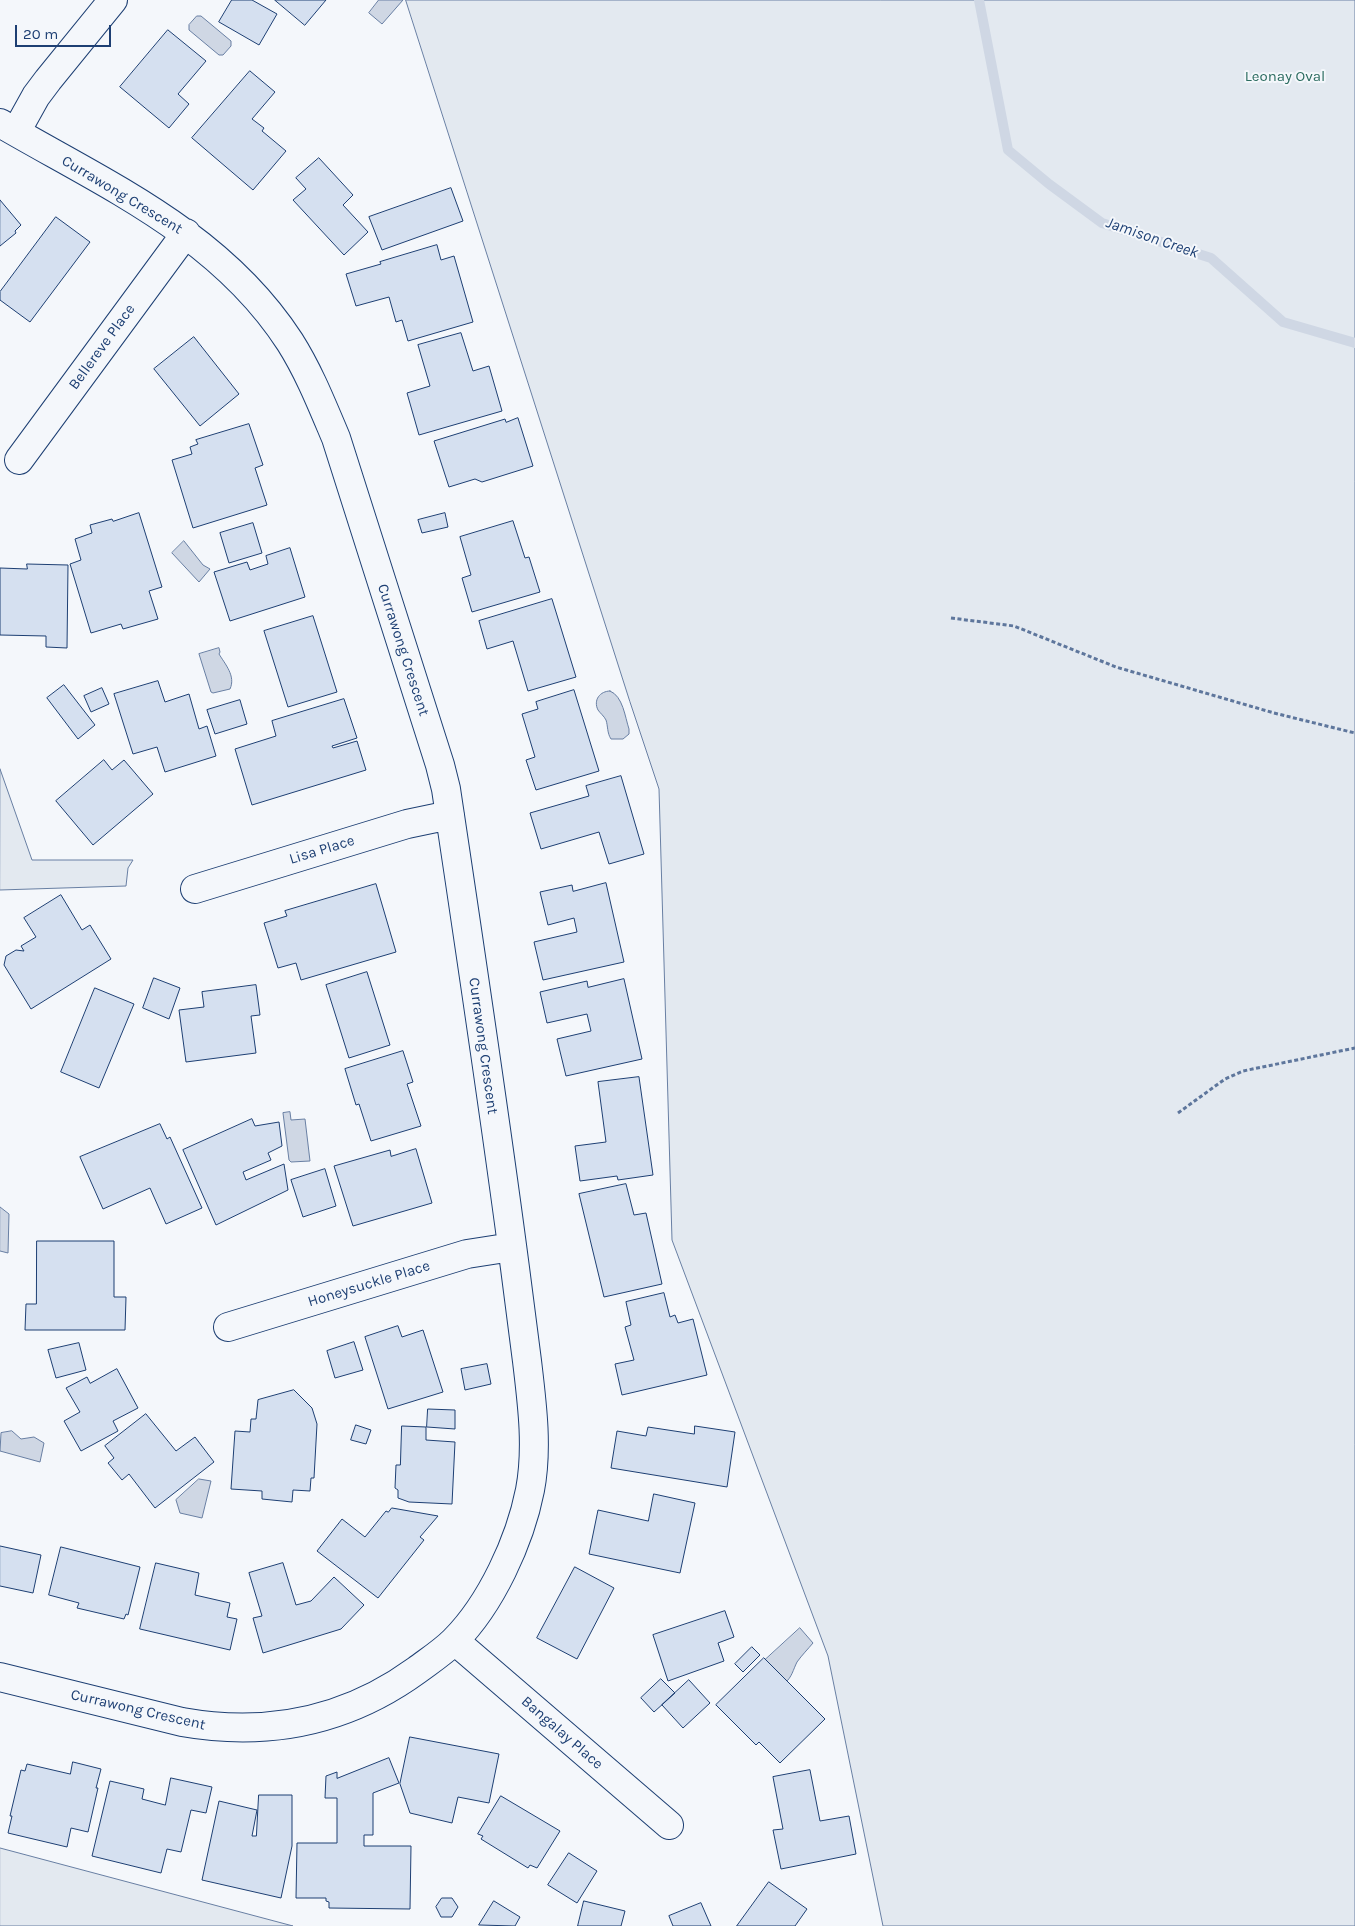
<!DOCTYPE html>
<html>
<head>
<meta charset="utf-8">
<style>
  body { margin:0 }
  #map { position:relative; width:1355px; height:1926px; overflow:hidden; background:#f4f7fb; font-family:Karla,sans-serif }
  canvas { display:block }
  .scale { position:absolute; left:15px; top:25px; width:96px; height:22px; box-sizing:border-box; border:2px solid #1d3f73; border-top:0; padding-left:6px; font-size:15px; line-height:18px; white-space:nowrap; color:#1d3f73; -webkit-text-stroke:4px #f4f7fb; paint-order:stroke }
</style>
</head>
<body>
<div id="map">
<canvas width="1355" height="1926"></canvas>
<div class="scale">20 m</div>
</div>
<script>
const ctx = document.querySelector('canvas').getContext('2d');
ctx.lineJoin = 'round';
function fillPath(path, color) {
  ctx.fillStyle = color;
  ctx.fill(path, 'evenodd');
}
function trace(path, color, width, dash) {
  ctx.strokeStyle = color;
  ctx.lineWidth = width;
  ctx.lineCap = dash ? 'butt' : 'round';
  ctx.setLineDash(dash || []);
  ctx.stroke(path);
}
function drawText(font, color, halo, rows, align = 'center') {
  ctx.font = font + ' Karla,sans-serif';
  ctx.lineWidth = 4;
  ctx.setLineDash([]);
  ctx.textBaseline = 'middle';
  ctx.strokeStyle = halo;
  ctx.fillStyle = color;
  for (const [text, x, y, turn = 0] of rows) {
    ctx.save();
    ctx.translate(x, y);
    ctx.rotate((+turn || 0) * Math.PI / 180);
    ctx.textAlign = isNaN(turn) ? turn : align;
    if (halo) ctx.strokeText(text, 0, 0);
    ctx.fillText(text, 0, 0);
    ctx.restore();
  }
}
const green = new Path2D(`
  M406 0H1355V1926H883L828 1656 672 1240 659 789 630 702Z
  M0 769 32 860H133L128 868 126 886 0 890Z
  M0 1848 293 1926H0Z`);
fillPath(green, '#e3e9f0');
trace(green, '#687fa3', 1);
const water = new Path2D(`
  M379 0H403L382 24 369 13Z
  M197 16H201L231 41V46L223 55H219L189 30V25Z
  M184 541 203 565 210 569 199 582 172 553Z
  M219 648 220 652 219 654C225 664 236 676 230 689L213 693 211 692 199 654Z
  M610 691C623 696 625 717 629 729V734L623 739H611C607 733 608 726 606 720 604 716 600 713 598 710 593 700 600 691 610 691Z
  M290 1112 291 1120 305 1119 310 1161 291 1162 289 1160 283 1113Z
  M0 1207 9 1214 8 1253 0 1251Z
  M12 1431 21 1439 34 1437 44 1443 40 1462 0 1451 1 1433Z
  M199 1479 211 1481 202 1518 180 1513 176 1500Z
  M800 1628 813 1643C808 1649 802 1655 797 1662 793 1670 792 1677 785 1683L764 1661Z`);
fillPath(water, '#cfd7e4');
trace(water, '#687fa3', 1);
trace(new Path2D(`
  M979 0 1008 150 1049 184 1102 223 1211 258 1283 322 1355 343`), '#cfd7e4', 10);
const building = new Path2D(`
  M232 0H252L277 14 259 45 219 22Z
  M275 0H326L305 25Z
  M168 30 206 61 178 94 189 104 169 128 120 87Z
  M250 71 275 92 252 119 264 128 262 131 286 151 253 190 192 138Z
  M319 158 353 195 343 205 368 232 344 255 293 200 306 189 296 178Z
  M451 188 463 221 382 250 369 217Z
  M0 200 21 225 15 231 16 233 0 246Z
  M56 217 90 242 30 322 0 300V292Z
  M437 245 441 260 454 256 473 322 408 341 402 320 396 322 389 297 356 306 346 274 381 264 380 262Z
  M461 333 473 371 489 366 502 411 419 435 407 393 430 386 418 345Z
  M194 337 239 394 200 426 154 369Z
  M518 418 533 466 482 482 475 479 449 487 434 441 505 419 506 422Z
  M249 424 263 465 255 468 267 505 193 528 172 460 192 454 190 447 198 444 196 440Z
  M139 513 162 587 149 591 158 619 123 629 121 624 91 633 70 564 81 560 75 539 92 533 90 525 112 519 113 521Z
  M445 513 448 527 422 533 418 520Z
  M513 521 525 558 529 557 540 592 472 612 462 578 471 575 460 537Z
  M253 523 262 553 229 563 220 533Z
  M290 548 305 597 230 621 214 572 247 562 250 570 268 564 266 556Z
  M27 564 68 565 67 648 46 647V636L0 635V568L27 569Z
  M552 599 576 677 528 691 513 641 487 649 479 621Z
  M313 616 337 692 288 707 264 631Z
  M158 681 165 702 189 694 199 729 207 726 216 756 165 772 157 747 133 754 114 694Z
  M64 685 95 725 78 739 47 698Z
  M102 688 109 704 91 712 84 696Z
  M574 690 599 771 536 790 526 760 535 757 522 714 538 709 536 702Z
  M344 699 357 738 332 746 333 748 357 741 366 770 252 805 235 749 276 736 272 721Z
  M240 700 247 724 215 734 207 710Z
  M104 760 112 770 124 760 153 794 93 845 56 801Z
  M621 776 644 854 609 864 599 832 541 849 530 813 589 796 586 786Z
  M606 883 624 962 543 980 534 942 577 932 574 918 548 925 540 892 572 885 573 891Z
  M376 884 396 952 301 980 296 963 278 968 264 923 287 916 285 911Z
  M61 895 82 930 90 925 111 959 31 1009 4 965 6 956 16 950 24 951 21 946 36 937 24 918Z
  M367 972 390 1045 349 1058 326 985Z
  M154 978 180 988 169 1019 143 1008Z
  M624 979 642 1059 566 1076 557 1039 591 1031 587 1014 547 1023 540 992 587 981 588 987Z
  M256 985 260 1015 251 1016 256 1053 186 1062 179 1010 204 1007 202 992Z
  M95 988 134 1004 99 1088 61 1072Z
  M403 1051 413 1082 407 1084 421 1126 371 1141 359 1104 356 1105 345 1069Z
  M639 1077 653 1175 618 1180 617 1176 580 1181 575 1146 606 1142 598 1082Z
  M252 1119 255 1126 279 1122 282 1146 268 1153 271 1160 243 1172 246 1180 284 1164 288 1190 216 1225 183 1150Z
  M160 1124 167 1139 170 1137 202 1208 166 1224 150 1188 103 1209 80 1157Z
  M416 1149 432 1203 353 1226 334 1166 390 1150 391 1156Z
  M325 1169 336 1206 303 1217 291 1180Z
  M626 1184 634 1215 646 1213 662 1284 604 1297 579 1194Z
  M37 1241H114V1297H126L125 1330H25L26 1304H36Z
  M664 1293 670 1317 675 1315 678 1323 693 1319 707 1375 622 1395 615 1364 634 1360 625 1327 631 1325 626 1302Z
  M398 1326 402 1337 423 1330 443 1392 388 1409 365 1337Z
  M354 1342 363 1370 335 1378 327 1351Z
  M79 1343 86 1370 56 1378 48 1350Z
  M487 1364 491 1384 465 1390 461 1369Z
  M117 1369 138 1408 113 1421 118 1431 81 1451 64 1421 80 1412 66 1388 87 1377 90 1383Z
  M294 1390 312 1408 317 1424 314 1478H311L310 1491 293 1490 292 1502 262 1499V1491L231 1489 235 1431 250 1432 251 1419H256L258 1400Z
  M428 1409 455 1410V1429L427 1427Z
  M146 1414 176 1451 195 1437 214 1462 155 1508 129 1474 122 1480 108 1463 114 1458 105 1446Z
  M356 1425 371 1430 366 1444 351 1440Z
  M402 1426 426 1427V1440L455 1442 452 1504 409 1502 398 1498V1490L395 1488 396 1465H400Z
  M695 1426 735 1432 727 1487 611 1468 617 1431 646 1436 648 1427 694 1434Z
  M654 1494 695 1503 680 1573 589 1554 598 1510 648 1521Z
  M392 1508 438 1516 420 1537 424 1540 378 1598 317 1551 342 1519 365 1537 386 1511 388 1512Z
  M0 1546 41 1555 33 1593 0 1586Z
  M61 1547 140 1567 128 1615 126 1614 124 1619 77 1608 79 1603 49 1595Z
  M156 1563 199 1573 195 1595 230 1603 227 1617 237 1619 230 1650 140 1629Z
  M283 1563 296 1605 311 1601 334 1577 364 1605 341 1629 263 1653 253 1618 262 1616 249 1573Z
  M575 1567 614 1588 577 1659 537 1638Z
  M725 1611 734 1637 718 1643 724 1661 668 1681 653 1635Z
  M752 1647 760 1655 743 1672 735 1664Z
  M764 1658 825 1719 780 1763 759 1742 756 1745 716 1705Z
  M661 1679 675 1693 654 1712 641 1698Z
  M689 1680 710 1703 683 1728 662 1705Z
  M410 1737 499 1754 489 1803 458 1797 452 1823 410 1813 400 1784Z
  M389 1758 399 1783 373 1793V1835H364V1846H411L410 1909 329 1908V1902L326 1901V1898H296L297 1843H337V1798H325L326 1776 337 1772V1778Z
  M73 1762 101 1769 96 1788H98L88 1832 71 1828 67 1847 8 1833 12 1816H10L21 1770 25 1771 27 1764 70 1774Z
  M810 1770 820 1821 849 1816 856 1854 781 1869 773 1830 783 1829 773 1777Z
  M171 1778 212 1787 206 1813 191 1810 181 1852 167 1849 161 1873 92 1856 110 1781 144 1789 142 1799 165 1805Z
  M259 1795H292V1846L281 1898 202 1880 219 1801 257 1810 252 1836H256Z
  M501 1796 560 1831 537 1868 530 1865 528 1868 481 1839 483 1836 478 1834Z
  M569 1853 597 1871 577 1903 548 1885Z
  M769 1882 807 1909 795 1926H737Z
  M442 1898H452L458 1907 452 1917H441L436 1907Z
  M494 1901 520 1917 515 1926 479 1925Z
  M584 1901 625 1911 621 1926H578Z
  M701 1903 711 1926H673L669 1916Z`);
fillPath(building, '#d5e0f0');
trace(building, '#1d3f73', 1);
const minor = new Path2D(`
  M0 123C106 185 220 234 290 342 309 372 322 405 336 438L440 765 446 789C470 949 494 1108 515 1268 519 1299 523 1330 527 1361 532 1403 538 1448 530 1490 520 1541 491 1604 454 1641 443 1652 429 1661 417 1670 347 1721 267 1737 182 1722L0 1677
  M16 132 36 96 48 80 113 0
  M19 460 186 233
  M195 889 407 824 450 815
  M228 1327 467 1254 512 1247
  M455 1641 669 1825`);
trace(minor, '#1d3f73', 30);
trace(new Path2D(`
  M951 618 1014 626 1116 667 1274 713 1355 733
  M1178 1113 1225 1079 1243 1071 1355 1048`), '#5e769c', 3, [4, 2.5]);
trace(minor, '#f4f7fb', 28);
drawText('15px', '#2c6c60', '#f4f7fb', [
  ["Leonay Oval",1285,77]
]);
drawText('15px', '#1d3f73', '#f4f7fb', [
  ["Currawong Crescent",122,195,31],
  ["Bellereve Place",102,347,-54],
  ["Currawong Crescent",403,650,72],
  ["Lisa Place",322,850,-17],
  ["Currawong Crescent",483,1046,82],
  ["Honeysuckle Place",369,1284,-17],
  ["Currawong Crescent",138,1710,13],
  ["Bangalay Place",562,1733,41]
]);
drawText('italic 16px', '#1d3f73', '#f4f7fb', [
  ["Jamison Creek",1152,238,19]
]);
</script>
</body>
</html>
